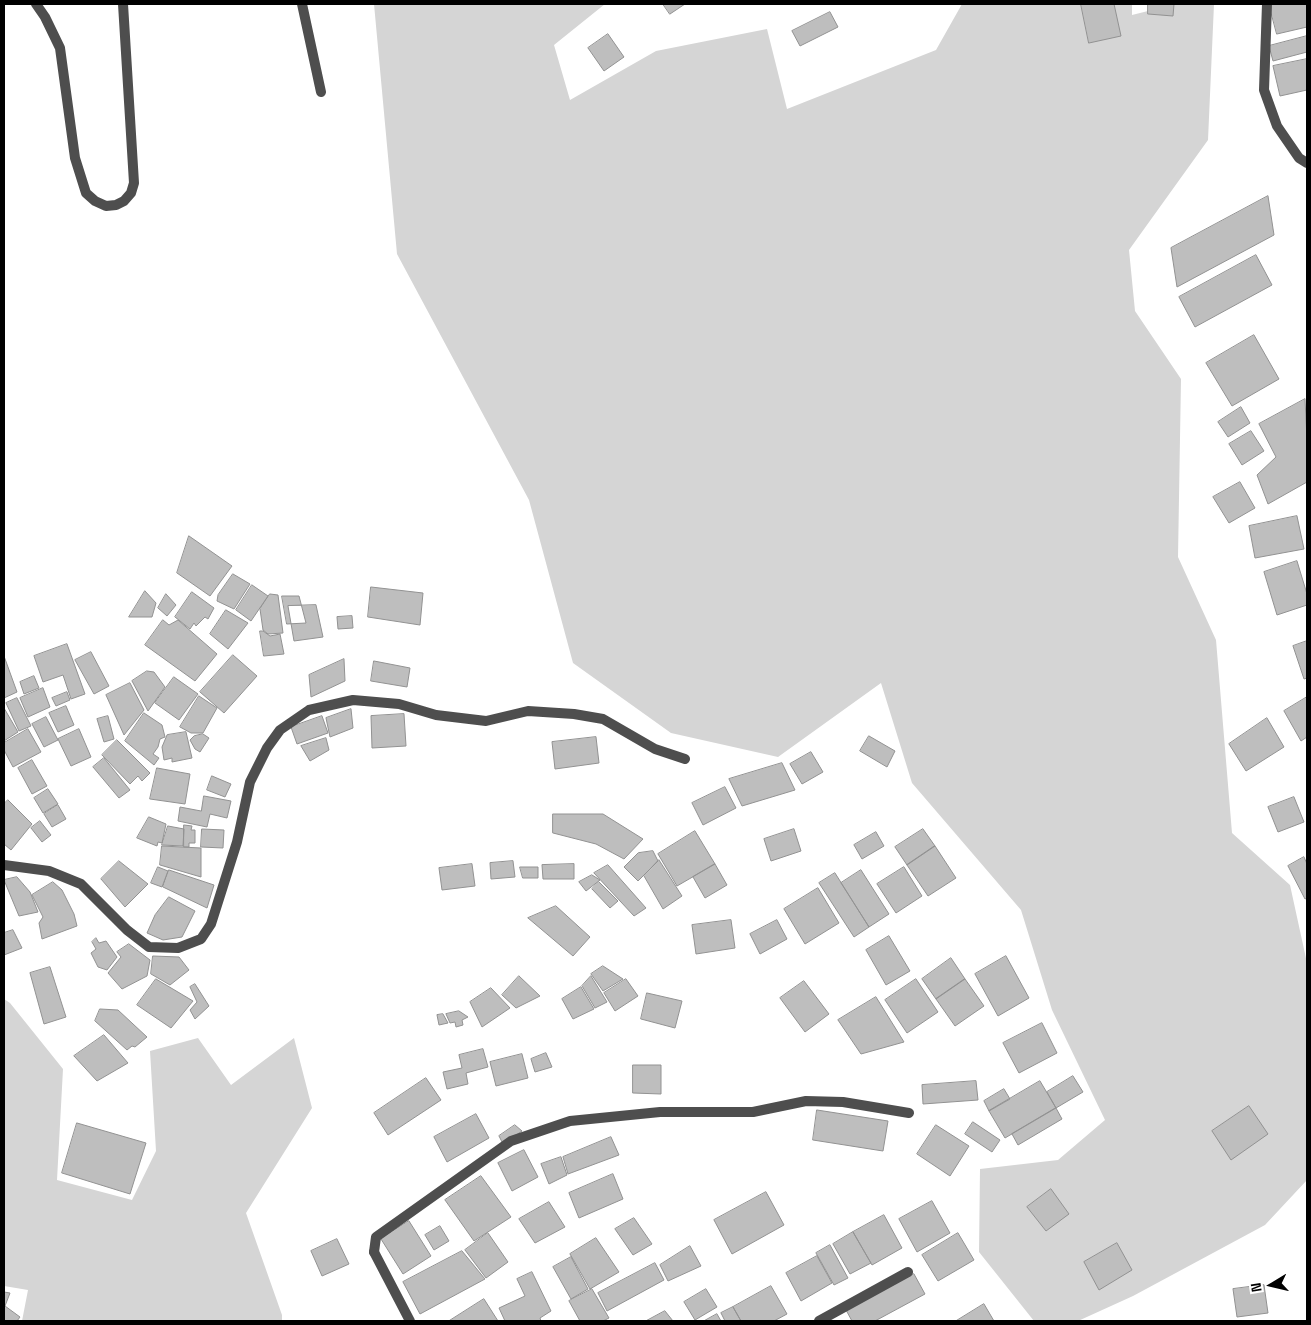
<!DOCTYPE html>
<html>
<head>
<meta charset="utf-8">
<style>
  body { margin:0 }
  #map { position:relative; width:1311px; height:1325px; overflow:hidden; background:#fff; font-family:"Space Grotesk",sans-serif }
  canvas { display:block }
  .frame { position:absolute; inset:0; border:5px solid #000; pointer-events:none }
  .north { position:absolute; left:1246px; top:1260px; width:50px; height:50px; -webkit-text-stroke:4px #fff; paint-order:stroke; rotate:261deg; font-size:14px; font-weight:700; line-height:20px; text-align:center; color:#000 }
  .north::after { content:''; display:block; margin:auto; width:18px; height:22px; background:#000; clip-path:polygon(50% 0,100% 100%,50% 72%,0 100%) }
</style>
</head>
<body>
<div id="map">
<canvas width="1311" height="1325"></canvas>
<div class="frame"></div>
<div class="north">N</div>
</div>
<script>
const ctx = document.querySelector('canvas').getContext('2d');
ctx.lineJoin = 'round';
function fillPath(path, color) {
  ctx.fillStyle = color;
  ctx.fill(path, 'evenodd');
}
function trace(path, color, width, dash) {
  ctx.strokeStyle = color;
  ctx.lineWidth = width;
  ctx.lineCap = dash ? 'butt' : 'round';
  ctx.setLineDash(dash || []);
  ctx.stroke(path);
}
fillPath(new Path2D(`
  M374 4H610H605L554 45 570 100 656 51 767 29 787 109 936 50 962 4H1132V15L1176 4H1214L1208 140 1129 250 1135 311 1181 379 1178 557 1216 640 1232 833 1290 885 1307 963V1180L1265 1225 1133 1296 1078 1321H1034L979 1252 980 1169 1058 1160 1105 1120 1052 1010 1021 910 912 783 881 683 778 757 671 733 573 663 529 500 397 254Z
  M4 999 10 1003 63 1069 57 1180 132 1200 156 1151 150 1051 198 1038 231 1085 294 1038 312 1108 246 1213 282 1315V1321H22L28 1290 4 1286Z`), '#d5d5d5');
const building = new Path2D(`
  M663 4H685L670 14Z
  M1081 4H1114L1121 36 1089 43Z
  M1148 4H1174L1173 16 1148 14Z
  M1269 4H1307V27L1277 34Z
  M830 12 838 27 800 46 792 31Z
  M608 34 624 57 604 71 588 48Z
  M1307 36V52L1273 61 1269 46Z
  M1307 59V90L1280 96 1273 66Z
  M1268 196 1274 235 1177 287 1171 248Z
  M1256 255 1272 285 1195 327 1179 297Z
  M1254 335 1279 379 1232 406 1206 363Z
  M1305 399 1307 439V482L1268 504 1257 475 1276 457 1259 424Z
  M1241 407 1250 423 1228 437 1218 422Z
  M1251 431 1264 451 1242 465 1229 444Z
  M1240 482 1255 508 1229 523 1213 497Z
  M1297 516 1304 549 1255 558 1249 526Z
  M189 536 232 566 210 596 177 573Z
  M1297 561 1307 594V605L1277 615 1264 572Z
  M233 574 250 584 234 609 217 601 218 595Z
  M252 585 268 596 251 621 236 610Z
  M371 587 423 593 420 625 368 617Z
  M145 591 156 603 152 617H129Z
  M192 592 214 608 208 619 205 617 196 626 194 623 190 629 175 617Z
  M166 594 176 605 167 616 158 608Z
  M270 594 278 595 283 633 268 634 263 630 260 609Z
  M282 596H299L306 623 287 624Z
  M316 605 323 637 294 641 288 606Z
  M226 610 248 623 228 649 210 634Z
  M352 616 353 628 338 629 337 617Z
  M163 620 169 625 178 620 217 654 195 681 145 645Z
  M260 631H263L270 636 280 634 284 654 264 656Z
  M1307 641V678L1304 679 1293 646Z
  M67 644 85 694 71 699 63 675 43 682 34 656Z
  M91 652 109 686 94 694 75 660Z
  M233 655 257 676 224 713 200 692Z
  M4 656 17 692 4 698Z
  M344 659 345 681 311 697 309 675Z
  M374 661 410 668 407 687 371 681Z
  M147 671 154 672 165 687 148 711 132 681Z
  M34 676 39 688 24 694 20 682Z
  M174 677 198 694 179 720 155 703Z
  M130 683 144 710 124 735 106 695Z
  M43 688 50 707 28 717 20 698Z
  M67 692 70 700 56 706 52 698Z
  M199 696 217 708 203 733H191L180 727Z
  M1307 697V737L1301 741 1284 711Z
  M17 698 31 726 19 731 6 703Z
  M66 706 74 725 58 732 49 713Z
  M4 708 18 732 4 741Z
  M351 709 353 728 330 737 326 718Z
  M144 713 162 725 165 737 160 739 158 747 153 754 159 758 154 765 125 741Z
  M404 714 406 746 372 748 371 716Z
  M108 716 114 739 104 742 97 719Z
  M322 716 328 733 297 744 291 727Z
  M46 717 58 740 44 747 32 724Z
  M1267 718 1284 747 1246 771 1229 744Z
  M28 729 41 752 13 767 4 750V743Z
  M79 729 91 757 71 766 58 739Z
  M186 732 192 758 172 762V758L164 760 162 747 167 735Z
  M203 734 209 738 200 752 195 749 190 740 194 736Z
  M869 736 895 751 887 767 860 751Z
  M596 737 599 763 555 769 552 742Z
  M326 738 329 750 310 761 301 746Z
  M117 740 150 773 142 781 138 776 130 784 102 755Z
  M811 752 823 772 802 784 790 764Z
  M104 758 130 790 119 798 93 767Z
  M32 760 47 786 32 794 18 768Z
  M782 763 795 790 742 806 729 779Z
  M157 768 190 774 185 804 150 799Z
  M212 776 231 784 225 797 207 790Z
  M725 787 736 808 703 825 692 803Z
  M48 789 58 804 43 813 34 798Z
  M204 796 231 801 227 818 210 814 207 827 178 821 180 807 201 811Z
  M1294 797 1304 822 1278 832 1268 807Z
  M8 800 32 824 11 850 4 844V804Z
  M58 805 66 819 52 827 44 814Z
  M553 814H603L643 839 624 859 596 844 553 833Z
  M149 817 166 824 162 843 158 842 157 846 137 838Z
  M40 821 51 835 42 842 31 828Z
  M184 825 192 826 191 830H195V843H189V847H184Z
  M168 826 184 829 183 846 162 845Z
  M202 829 224 830 223 848 201 847Z
  M794 829 801 851 771 861 764 839Z
  M923 829 935 846 907 865 895 847Z
  M695 831 715 864 677 886 658 854Z
  M876 832 884 846 862 859 854 845Z
  M162 846 201 848V877L160 865Z
  M935 846 956 878 928 896 907 865Z
  M653 851 658 861 638 881 624 867 638 853Z
  M1304 857 1307 864V898L1305 899 1288 866Z
  M659 860 682 896 663 909 644 876Z
  M119 861 148 884 125 907 101 879Z
  M513 861 515 877 491 879 490 863Z
  M472 864 475 886 442 890 439 868Z
  M574 864V879H543L542 865Z
  M715 864 727 885 705 898 693 877Z
  M608 865 646 908 634 916 594 873Z
  M158 867 168 871 162 887 151 883Z
  M520 867H538V878H523Z
  M904 867 922 896 896 913 877 884Z
  M169 870 214 885 207 908 163 887Z
  M861 870 889 914 869 927 841 883Z
  M835 873 869 927 854 937 819 883Z
  M592 875 600 880 586 891 579 882Z
  M17 877 30 892 38 912 19 916 4 880Z
  M53 882 62 890 74 914 77 926 42 939 39 923 43 917 32 895Z
  M599 882 618 901 610 908 592 889Z
  M818 888 839 923 805 944 784 909Z
  M169 897 195 911 182 937 163 940 147 933 155 915Z
  M556 906 590 937 573 956 528 918Z
  M731 920 735 948 696 954 692 925Z
  M777 920 787 939 760 954 750 934Z
  M13 930 22 948 4 955V933Z
  M889 936 910 971 886 985 866 950Z
  M96 938 99 943 106 941 117 957 107 970 98 967 91 953 96 949 92 942Z
  M129 944 150 960 147 976 122 989 108 973 121 957 117 952Z
  M153 956 179 957 189 970 170 985 151 974Z
  M1006 956 1029 998 998 1016 975 974Z
  M951 958 965 979 936 999 922 979Z
  M603 966 623 979 603 991 591 974Z
  M50 967 66 1017 44 1024 30 973Z
  M519 976 540 996 516 1008 502 995Z
  M591 976 607 1002 595 1008 582 986Z
  M156 979 193 1001 171 1028 137 1005Z
  M626 979 638 996 615 1011 604 993Z
  M916 979 938 1012 907 1033 885 1000Z
  M965 979 984 1006 955 1026 936 999Z
  M804 981 829 1014 805 1032 780 998Z
  M195 984 209 1006 195 1019 190 1010 197 1002 190 987Z
  M581 987 594 1009 573 1019 562 999Z
  M491 988 510 1008 482 1027 470 1002Z
  M647 993 682 1001 675 1028 641 1019Z
  M876 997 904 1042 861 1054 838 1020Z
  M100 1009 118 1010 147 1037 135 1047 132 1046 127 1050 95 1021Z
  M459 1011 468 1017 462 1020 463 1025 456 1027 455 1022 450 1023 446 1014Z
  M443 1014 448 1023 439 1025 437 1015Z
  M1042 1023 1057 1053 1019 1073 1003 1043Z
  M104 1035 128 1063 97 1081 74 1056Z
  M483 1049 488 1067 466 1073 468 1084 447 1089 443 1072 462 1068 459 1055Z
  M546 1053 552 1067 535 1072 531 1059Z
  M522 1054 528 1078 496 1086 490 1062Z
  M633 1065H661V1094L633 1093Z
  M1073 1076 1083 1092 1056 1108 1047 1092Z
  M426 1078 441 1100 388 1135 374 1113Z
  M976 1081 978 1100 923 1104 922 1085Z
  M1040 1081 1056 1108 1005 1138 989 1111Z
  M1004 1089 1010 1099 989 1111 984 1101Z
  M1249 1106 1268 1134 1231 1160 1212 1131Z
  M1056 1108 1062 1119 1018 1145 1012 1134Z
  M817 1110 888 1121 883 1151 813 1140Z
  M476 1114 489 1138 447 1162 434 1137Z
  M973 1122 1000 1140 992 1152 965 1134Z
  M77 1123 146 1143 130 1194 62 1173Z
  M515 1125 522 1131 503 1144 499 1136Z
  M936 1125 969 1146 950 1176 917 1154Z
  M611 1137 619 1155 568 1174 563 1157Z
  M524 1150 538 1177 512 1191 498 1163Z
  M561 1157 567 1175 549 1184 541 1164Z
  M613 1174 623 1199 579 1218 569 1193Z
  M481 1176 511 1217 474 1241 445 1200Z
  M1051 1189 1069 1214 1046 1231 1027 1207Z
  M766 1192 784 1225 732 1254 714 1220Z
  M932 1201 950 1233 917 1252 899 1219Z
  M549 1202 565 1227 535 1243 519 1219Z
  M884 1215 902 1248 872 1265 853 1232Z
  M634 1218 652 1244 633 1255 615 1229Z
  M409 1221 431 1256 403 1274 381 1239Z
  M440 1226 449 1241 434 1250 425 1235Z
  M853 1232 871 1263 850 1274 833 1244Z
  M488 1233 508 1262 486 1278 465 1250Z
  M958 1233 974 1260 938 1281 922 1255Z
  M596 1238 619 1272 590 1289 570 1254Z
  M337 1239 349 1264 322 1276 311 1251Z
  M1117 1243 1132 1270 1099 1290 1084 1262Z
  M830 1245 848 1278 834 1285 816 1253Z
  M690 1246 701 1266 668 1281 660 1265Z
  M462 1251 485 1279 420 1314 403 1282Z
  M817 1256 832 1283 801 1301 786 1273Z
  M571 1257 588 1289 571 1299 553 1267Z
  M655 1263 664 1280 607 1311 598 1293Z
  M532 1272 551 1311 540 1318 541 1321H505L499 1308 525 1296 517 1279Z
  M914 1274 925 1294 875 1321H852L846 1310Z
  M1264 1285 1268 1313 1237 1317 1233 1289Z
  M771 1286 787 1314 774 1321H741L733 1307Z
  M592 1289 609 1318 603 1321H580L569 1301Z
  M706 1289 717 1307 695 1320 684 1302Z
  M4 1292 10 1293 5 1306 20 1317 17 1321H4Z
  M484 1299 498 1321H449Z
  M984 1304 994 1321H956Z
  M733 1307 741 1321H725L721 1313Z
  M665 1311 673 1321H646Z
  M717 1314 721 1321H704Z`);
fillPath(building, '#bebebe');
trace(building, '#929292', 1);
trace(new Path2D(`
  M302 4 321 92
  M374 1252 376 1237 511 1141 570 1121 660 1112H753L806 1101 843 1102 909 1113`), '#4e4e4e', 10);
trace(new Path2D(`
  M36 4 45 17 60 48 75 158 86 193 95 201 106 206 116 205 124 201 131 193 134 183 123 4
  M1267 4 1264 90 1277 126 1299 158 1307 163
  M4 865 49 871 81 884 127 930 149 947 178 948 201 939 211 924 237 842 250 782 267 748 280 730 309 710 353 700 399 704 436 715 486 721 528 711 574 714 603 719 655 749 685 759
  M374 1252 410 1321
  M819 1321 908 1272`), '#4e4e4e', 10);
</script>
</body>
</html>
